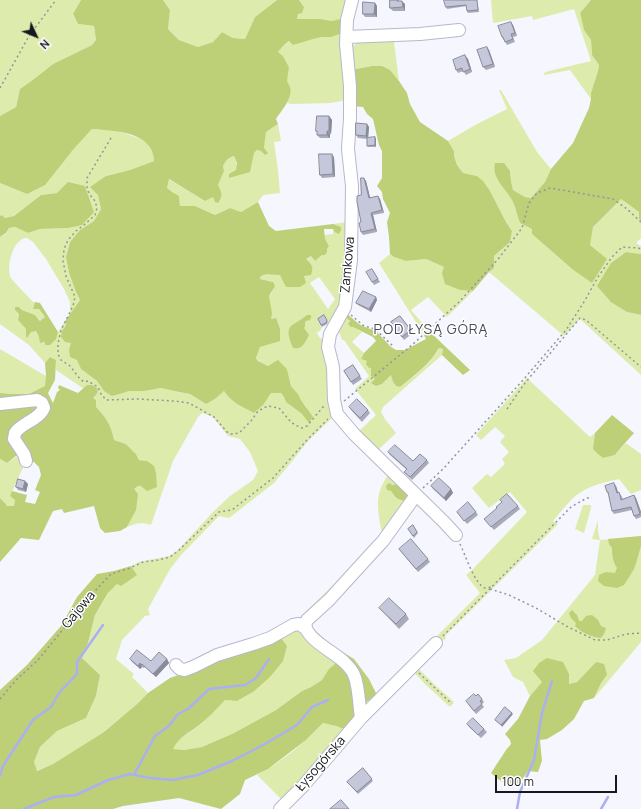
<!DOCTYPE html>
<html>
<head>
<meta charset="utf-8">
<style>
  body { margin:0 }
  #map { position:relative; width:641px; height:809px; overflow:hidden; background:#f5f6fe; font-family:Manrope,sans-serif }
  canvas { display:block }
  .north { position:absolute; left:16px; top:16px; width:40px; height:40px; -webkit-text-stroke:3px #fff; paint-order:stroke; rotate:134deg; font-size:11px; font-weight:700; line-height:16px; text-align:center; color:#17181f }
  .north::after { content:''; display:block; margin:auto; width:14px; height:18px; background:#17181f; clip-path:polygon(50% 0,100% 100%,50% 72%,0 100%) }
  .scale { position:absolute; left:495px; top:775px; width:122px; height:18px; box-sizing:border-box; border:2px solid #17181f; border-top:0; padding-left:5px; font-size:12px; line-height:14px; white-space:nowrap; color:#17181f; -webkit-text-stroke:3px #fff; paint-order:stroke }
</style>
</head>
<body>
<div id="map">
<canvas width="641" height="809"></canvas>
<div class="north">N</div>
<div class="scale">100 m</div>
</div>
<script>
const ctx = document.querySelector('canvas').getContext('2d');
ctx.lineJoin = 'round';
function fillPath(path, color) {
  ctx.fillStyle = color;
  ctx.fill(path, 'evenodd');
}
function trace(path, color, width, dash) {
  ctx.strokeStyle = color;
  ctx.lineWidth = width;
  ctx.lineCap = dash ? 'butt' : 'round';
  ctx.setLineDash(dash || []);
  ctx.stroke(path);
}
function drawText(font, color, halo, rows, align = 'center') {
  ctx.font = font + ' Manrope,sans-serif';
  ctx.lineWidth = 3;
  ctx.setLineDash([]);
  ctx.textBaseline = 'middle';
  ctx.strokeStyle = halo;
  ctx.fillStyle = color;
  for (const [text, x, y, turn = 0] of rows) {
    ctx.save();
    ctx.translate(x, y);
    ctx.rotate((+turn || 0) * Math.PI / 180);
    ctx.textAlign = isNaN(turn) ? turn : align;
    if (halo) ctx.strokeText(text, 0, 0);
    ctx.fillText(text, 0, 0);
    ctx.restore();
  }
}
fillPath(new Path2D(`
  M0 0H81L73 15 78 24 94 26 96 40 92 45 53 64 34 79 20 89 16 107 0 116Z
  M163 0H277L255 17 245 39 233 38 222 32 213 42 198 47 179 40 168 29 170 10Z
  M299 0H349L346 100 331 103 292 104 287 103 290 94 286 81 289 67 283 56 278 52 284 45 290 41 313 39 322 37H331L332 21 321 19H297L298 14 304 7Z
  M491 0H591L580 13 584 30 591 40 592 55 599 65C598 77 591 87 591 99L570 70 544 75V73L549 71 591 61 574 9 533 20 532 16 493 23Z
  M372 39 379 42C384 39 389 40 394 42L399 81 395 76 372 66 351 70 350 48C357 42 364 40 372 39Z
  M499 90H501L537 152 551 169 545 182 531 198 525 197 513 190 511 181 510 171 496 177 513 201 520 223 532 229V234L572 269 589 245 593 227 621 199 639 212V219L641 222V238L636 243 641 246V254L626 252 611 263 627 312 641 315V375L580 319 564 336 489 272 494 268V256L510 242 512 231 506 222 490 191 477 176 463 173 457 165 454 156V151L448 141 477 124 507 109Z
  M278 124 281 141 274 142 278 170 280 193 263 195 258 202 241 212 230 208 215 215 195 206H180L179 196 167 188 168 179C181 186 192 194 205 201L218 185 224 171 223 166C226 160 228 158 234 156 239 168 238 169 229 178L257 150 261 151 264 148 266 132Z
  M92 129 118 131 142 139 149 145 153 154 154 161 130 170 106 176 98 195 101 209 94 221 80 230 70 242 66 257 69 273 76 292 80 300 70 314V302L64 289 46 259 33 242 27 238C25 238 23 238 21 240 12 245 6 269 11 278 17 286 26 294 33 302H35L33 309H39L45 317 41 321 35 315 22 310 19 307 15 310 19 314 18 320C25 326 25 333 36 331L37 334 45 345H50L65 321 66 325 62 331 71 342 81 369 97 381 104 391 123 393 129 391H144L161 388 179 392 190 394 206 404 215 399 224 391C231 402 242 407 254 413L271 393H281L284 397 286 402 302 414 307 408 301 400 298 394 291 386 287 369C276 367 263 367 256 358L260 347 276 318 270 319 269 296 272 292 273 282 260 279V277C267 272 295 276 304 276L306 260 311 256 315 261 322 255 329 246 325 239 324 235 333 234V229L337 226 333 224 347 222 344 295 328 328 326 326 329 323 325 316 318 321 322 327 320 331 317 332C318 338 322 339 326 341L335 415 308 441 293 460 274 483 229 518 219 516 182 554 170 569 148 609 150 615 145 616 122 640 116 659 134 674 132 677 148 693 137 704 104 732 53 764 36 771 34 762 40 747 57 731 86 718 96 696 100 675 82 658 88 643 95 615 109 592 117 584 130 579 136 575 131 566 139 562 169 556 178 550 214 511 230 496 253 480 258 471 250 452 240 439 228 436 213 417 202 413 198 417 173 461 151 525C141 522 137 523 127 527L136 509 134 489 138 486H141L147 461 139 460 136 454 126 444 114 440C111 424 106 418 95 407L96 400 93 398 87 385 84 389 56 370V360L50 357 45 363 29 345 0 324V237L6 234 9 228 15 227 28 233 40 229 68 228 94 212 85 186 57 193 41 195 14 216 5 218 2 215 0 216V183L27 194 72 151ZM319 277 335 299 328 309 310 283Z
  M390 254 394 257 406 261 426 259 444 267 460 290 473 291 447 317 428 297 411 310 429 331 424 335 379 263Z
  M344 312 353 327 362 332 352 342 364 353 361 359 367 361V362L371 367V375L382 384 392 374 393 382 396 386 400 387C411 378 426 368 434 356 436 354 438 351 439 348L443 349 442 355 383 407 381 412 385 419 396 433 377 451 358 432 376 415 355 389 369 376 344 340H342L338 329Z
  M0 349 46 376V386L29 394H10L0 393Z
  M527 378 590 437 595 433 594 449 603 458 615 455 618 451 626 443 641 454V490L631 494 619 479C601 483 583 487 570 501 564 507 559 514 553 521L558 524 445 636 446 638 416 666 435 685 454 702 450 707 425 684 414 672 415 658 480 593 466 575 473 569 527 512 510 492 489 508 472 488 487 474 491 477 505 464 502 459 509 452 500 442 505 436 495 427 481 440 476 435Z
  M18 450 26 461 10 496 15 500 14 506H6V504L0 498V459L7 463 17 456Z
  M390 471 401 481H398L395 485H392L390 483 387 484 386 487 387 490 391 491C396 498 397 500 406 501 411 495 408 496 409 490L411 497 383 537 343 582 302 621H296L352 567 382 534C380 522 376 505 379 494 381 486 386 478 390 471Z
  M583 505H591V508L584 533 575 529Z
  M598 520V531L600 540 641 536V642L626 660 594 698 601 683 607 675 596 662 577 682 568 684 542 682 530 696 523 682 513 677 504 660 516 658 542 640 595 575 600 540 592 539Z
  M296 626 341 661 322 680 311 687 302 691 276 710 234 733 202 747 184 750 172 749 179 739 197 727 216 710 225 700 237 701 253 692 278 634Z
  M323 723 336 726 347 730 284 802 257 775C282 762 304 743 323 723Z`), '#ddecad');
fillPath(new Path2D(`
  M81 0H163L170 10 168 29 179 40 198 47 213 42 222 32 233 38 245 39 255 17 277 0H299L304 7 302 13 298 14 297 19H321L332 21 340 19 342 23V33L331 37H322L313 39 293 45 289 41 284 45 278 52 283 56 289 67 287 81C288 83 289 85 290 87 293 98 282 110 276 119L278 124 266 132 264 148 268 153 265 155 261 151 257 150 254 153 250 172 229 178V174L236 170 237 163 234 156C228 158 226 160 223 166L224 171 218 185C222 193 223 196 218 203L215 202 213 197 205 201 200 198 169 179 167 188 171 191 179 196 180 206H195L215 215 230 208 241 212 258 202 269 226 276 231 333 224 341 227V230L339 234 335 232 333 229H324L325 239 329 246 327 249V252L325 255H322L315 261 311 256 306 259C312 265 314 267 311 275L304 276 306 283 300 287H286L280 275C273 275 265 273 260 277V279L273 282 275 286 269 296 272 313 271 319 276 318 280 329V341L260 347 256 358 258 361 268 366 278 360 287 369 291 386 298 394 301 400 313 417 309 423 302 414 286 402 284 397 281 393H271L263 405 254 413C242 407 231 402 224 391L215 399 206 404 190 394 179 392 161 388 144 391H129L123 393 112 396 104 391 97 381 81 369 77 360 70 357 69 350 71 343 65 342 61 337 62 331 66 325 65 321 80 300 76 292 69 273 66 257 70 242 80 230 94 221 101 209 98 195 90 187 106 176 130 170 154 161C153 131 115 131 92 129L72 151 45 185 27 194 0 183V116L16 107 20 89 34 79 53 64 92 45 96 40 94 26 78 24 73 14Z
  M591 0H641V222L639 219V212L621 199 593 227 590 245 607 259 592 283 572 269 532 234V229L520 223C517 216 516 208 513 202 507 189 491 179 495 163H504L510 171 511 181 513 190 525 197 531 198 545 182 551 169 573 143 589 108 591 99V93L598 71 599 65 592 55 591 40 584 30 580 13Z
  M372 66H382L390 70 399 81 407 93 410 104 420 122 448 141 454 151V156L457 165 463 173 477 176 483 181 490 191 506 222 512 231 510 242 494 256V268L489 272 473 291 460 290 445 284 442 273 444 267 426 259 406 261 394 257 390 254 389 237 387 222 390 213 383 199 382 192 377 186 382 178V151L379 145 373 119 367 114 363 107 352 106 351 70Z
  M68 182 85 186 94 212 82 225 68 228 40 229 28 233 15 227 9 228 6 233 0 237V216L2 215 5 218 14 216 41 195 57 193Z
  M626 252 641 254V315L627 312 611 302 597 286 611 263Z
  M35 302 40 303 58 332 56 339 50 345H45L44 342 40 343 39 337 36 331 31 332 27 338 26 336V329L18 320 19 314 15 310V307H19L22 310 35 315 40 321 45 317 39 309H33Z
  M346 313 359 324 365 327 376 331 391 347 396 350H405L426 339 424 335 429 331 470 370 463 375 442 355 443 349 439 348C430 364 415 375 400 387L396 386 393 382 391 375 382 384 376 386 371 383 375 379 371 376V368H369L366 364 367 361 361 359 364 353 376 341 373 337 353 327H351L348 324 350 321 344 316Z
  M307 315H311V318L309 321 308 320 305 322V326L304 328 309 335C305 343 302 350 293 348 283 323 291 328 307 315Z
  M50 357 56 360 55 380 48 393 53 403 57 392 60 390 58 388 59 385 78 393 87 385H92L97 388C99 392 96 395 93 398L96 400V407C106 418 111 424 114 440L126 444 136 454 139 460 147 461 154 466 156 473 157 487 147 491 141 486H138L134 489 138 494 136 510 127 527 120 531 105 533 100 528 94 506 64 513 62 509 53 511 39 540 21 538 0 562V498L6 504V506H14L15 500 10 496 12 491 27 495 25 502 35 504 40 492 35 490 41 475 39 467 34 462 27 461 18 450 17 455 7 463 0 459V393L11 394H29L45 386 46 376 45 363Z
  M612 415 634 433 618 451 615 455 603 458 598 454 593 449 595 433Z
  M398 481 410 496 406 501C397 500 396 498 391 491L387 490 386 487 387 484 390 483 392 485H395Z
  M641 536V546L637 560 634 569 624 585 617 588 604 586 598 581 599 575 606 572 615 573 617 568C613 562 612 555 612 548L609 544 608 539Z
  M131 566 137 575 121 586 117 584 108 593 95 615 88 643 82 658 100 675 96 696 86 718 57 731 40 747 34 762 37 771 53 764 104 732 137 704 148 693 170 678 190 671 278 634 287 646 283 661 270 677 253 692 237 701 225 700C217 709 208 718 198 726 187 734 180 736 173 749L184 750 202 747 234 733 276 710 302 691 311 687 322 680 329 669 336 663 344 666 352 675 355 719 347 730 336 726 323 723 306 740 268 769 245 780 240 794 221 809 179 798 123 806 113 809H0V690L27 665 61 626 77 597 97 574 114 571Z
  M572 610 577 615 579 621H582L586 616 592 615 598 620 601 626 606 628 604 634 601 638C591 637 582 633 575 626L576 623 571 618 569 613Z
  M318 637 354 659 369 679 376 693 373 698 366 702 361 698 359 685 333 652Z
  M547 658 563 662 569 674V684L577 682 596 662 604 664 607 675 601 683 594 698 584 701 574 719 562 730 547 739 540 740 542 761 538 772 528 771 520 783 511 787 498 779 491 773 506 750 511 744 510 740 505 734 518 719 530 696 542 682 533 671 539 663Z`), '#bdd077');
trace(new Path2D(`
  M134 775 143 758 155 736 169 726 178 714 188 709 209 689 245 685 256 678 269 659
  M0 776 3 766 33 720 51 707 59 693 77 674V662L103 625
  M24 809 54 797 76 795 108 780 130 774 150 778 172 780 198 775 232 761 265 744 297 725 312 707 328 700
  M517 809 520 792 534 760 542 713 552 681
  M601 809 608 797`), '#aab0f1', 2.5);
const minor = new Path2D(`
  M352 0 347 20 346 44 350 86V118L348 149 352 186 351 260 345 307 330 334 328 347 333 367 334 400 337 414 354 434 444 522 456 535
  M347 37 420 34 459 30
  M0 404 37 400 42 403 44 408C39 420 21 423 15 433 15 434 14 438 14 439L24 454 26 461
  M176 665 180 669 185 670 195 666 217 655 253 644 270 638 293 625 299 624 305 628
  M361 718C359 705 359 686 354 675 352 669 347 665 343 661 334 652 298 635 307 620L329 600 370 555 383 541 416 495
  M280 809 304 785 361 718 436 643`);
trace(minor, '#b6b8cc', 14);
trace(new Path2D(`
  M0 88 29 36 56 0
  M111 138 87 178V189L90 195 95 201 97 208 95 215 84 225 76 231 68 240 64 249 63 261 66 276 75 297 73 306 61 330 58 344V354L61 360 70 366 80 379 84 382 88 381 98 387 101 394 106 400 137 399 174 401 189 403 214 417 227 432 231 434 239 433 251 421 258 411 268 406 279 408 290 421 295 425 302 428 307 426 323 407 325 406
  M351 315 364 326 375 329 394 347
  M344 401 412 345 459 302 499 258 522 228 529 203 537 193 550 188 613 199 627 209 641 222
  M507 409 525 383 580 318 586 320 641 367
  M423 488 444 468 523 380 566 330 584 302 598 277 612 257 622 247 638 248 641 249
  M460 544C465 554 475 585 485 588 486 588 491 587 492 587
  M490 589 509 595 536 608 568 627 595 640H607L626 634 641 633
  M443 636 571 507 587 498H592
  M419 673 452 704
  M0 699 17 679 38 660 92 594 111 574 130 568 143 562 158 560 170 557 178 551 219 512 232 510 273 478 307 440 328 419`), '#94959c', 1.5, [2, 3]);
trace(minor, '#fff', 12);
fillPath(new Path2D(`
  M390 0H399V1L405 4V11H393L390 8Z
  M477 0 479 12 468 13 467 11V6L447 9 446 7Z
  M375 3 377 6V17H365L363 14Z
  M513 25 517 36 513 37 515 42 507 45 502 37Z
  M487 47 489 50 495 67 486 70 483 67Z
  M468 59 472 72 466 75 463 71 458 73 456 70Z
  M329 116 332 120 331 134H330V138H320L317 135V132L316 131Z
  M367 124 369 127 368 138 376 139V147H368L367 146V139L358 138 356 135Z
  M334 157 335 177 322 178 320 175Z
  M366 181 370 198 380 199 384 213 373 215 377 232 363 235 361 232V195Z
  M374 272 380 282 374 285 372 282Z
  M376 297 377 300 371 312 358 305 356 303Z
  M324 315 328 322 327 324 322 327 318 319Z
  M400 316 413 333 404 340 391 322Z
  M353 365 362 379 353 385 344 371Z
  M349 407 368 410 370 413 362 422 351 410Z
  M388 452 413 461 427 460 429 463 412 480 404 472 407 470 390 455Z
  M25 481 28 484 26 492 18 490 16 487Z
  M431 486 451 489 453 493 446 501 433 489Z
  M616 486 618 492 621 495 623 499 634 495 636 498 641 512V517L636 519 634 516 632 510 614 514 612 511 609 495 607 492Z
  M518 506 520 509 494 530 484 519Z
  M457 512H476L478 515 467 524Z
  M413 525 418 533 414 538 408 529Z
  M399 549 428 559 430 562 418 572Z
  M379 608 406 614 409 619 399 629 383 612Z
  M130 659 151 661 167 659 169 663 156 677 145 667 144 668 142 667 140 669 132 662Z
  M476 696 482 699 484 702 482 704 484 707 476 714 468 704Z
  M467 724 484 729 487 732 481 738 469 727Z
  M363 768 373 781 358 794 347 782Z`), '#a9abbc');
fillPath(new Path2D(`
  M402 1 405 4V11L403 7Z
  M375 3 377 6V17L374 14Z
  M511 22 513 25 517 36 515 33Z
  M487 47 489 50 495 67 493 64Z
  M465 55 468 59 472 72 470 69Z
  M329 116 332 120 331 134 329 131Z
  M367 124 369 127 368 139 366 136Z
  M327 131 330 134V138L327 135Z
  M375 137 376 139V147L375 145Z
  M332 154 334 157 335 177 333 174Z
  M364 178 366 181 371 201 369 198Z
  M378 196 380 199 384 213 382 210Z
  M371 213 373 215 377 232 375 229Z
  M376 297 377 300 371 312 369 309Z
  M25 481 28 484 26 492 23 489Z
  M614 483 616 486 619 496 617 493Z
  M451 489 453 493 446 501 444 498Z
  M634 495 636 498 641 512V514Z
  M167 659 169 663 156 677 153 674Z
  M140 663 142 667 140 669 138 666Z
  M512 713 513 714 502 727 501 725Z`), '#8a8b99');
const building = new Path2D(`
  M390 0H397V1H402L403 7 390 8Z
  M444 0H477L478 10 467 11 466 5 446 7Z
  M363 2 375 3 374 14H363Z
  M511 22 515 33 511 34 513 39 505 42 503 37H502L498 26Z
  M487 47 493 64 483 67 477 50Z
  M465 55 470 69 463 72 462 68 456 70 453 60Z
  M317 116H329V131H327V135H317V131H316Z
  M356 123 367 124 366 136 356 135Z
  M375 137V145L367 146V138Z
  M319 154H332L333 174 320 175Z
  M361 178H364L369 198 378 196 382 210 371 213 375 229 361 232 359 223 361 222 357 202V196L361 195Z
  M372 269 378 279 372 282 366 272Z
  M363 291 376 297 369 309 356 303Z
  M324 315 327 320 326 323 321 325 318 319Z
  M400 316 411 330 402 337 391 322Z
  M353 365 360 376 351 382 344 371Z
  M357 399 368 410 360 418 349 407Z
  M395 445 413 461 420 454 427 460 410 477 404 472 407 469 406 468 388 452Z
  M439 478 451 489 444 498 431 486Z
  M18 479 25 481 23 489 16 487Z
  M614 483 617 493 619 492 620 495 621 500 634 495 640 514 634 516 631 507 612 511 608 492H607L605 486Z
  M507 494 518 506 491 527 484 519 497 508 496 507 502 502 500 500Z
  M468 502 476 512 464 521 457 512Z
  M413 525 417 532 413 536 408 529Z
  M411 539 428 559 416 569 399 549Z
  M389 598 406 614 396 624 379 608Z
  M137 650 151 661 159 652 167 659 153 674 142 664V665L140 663 138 666 130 659Z
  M474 694 476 696 478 694 482 699 480 701 482 704 474 711 466 701Z
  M505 707 512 713 501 725 495 720Z
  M473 718 484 729 478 735 467 724Z
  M363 768 372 779 357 792 347 782Z
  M341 800 349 809H330Z`);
fillPath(building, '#c5c7db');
trace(building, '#8a8b99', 1);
drawText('13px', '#17181f', '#fff', [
  ["Zamkowa",348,265,-85],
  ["Gajowa",79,610,-50],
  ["Łysogórska",321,764,-49]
]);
ctx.letterSpacing = '1px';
drawText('14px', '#494b5b', '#fff', [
  ["POD ŁYSĄ GÓRĄ",431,330]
]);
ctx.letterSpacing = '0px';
</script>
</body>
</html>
